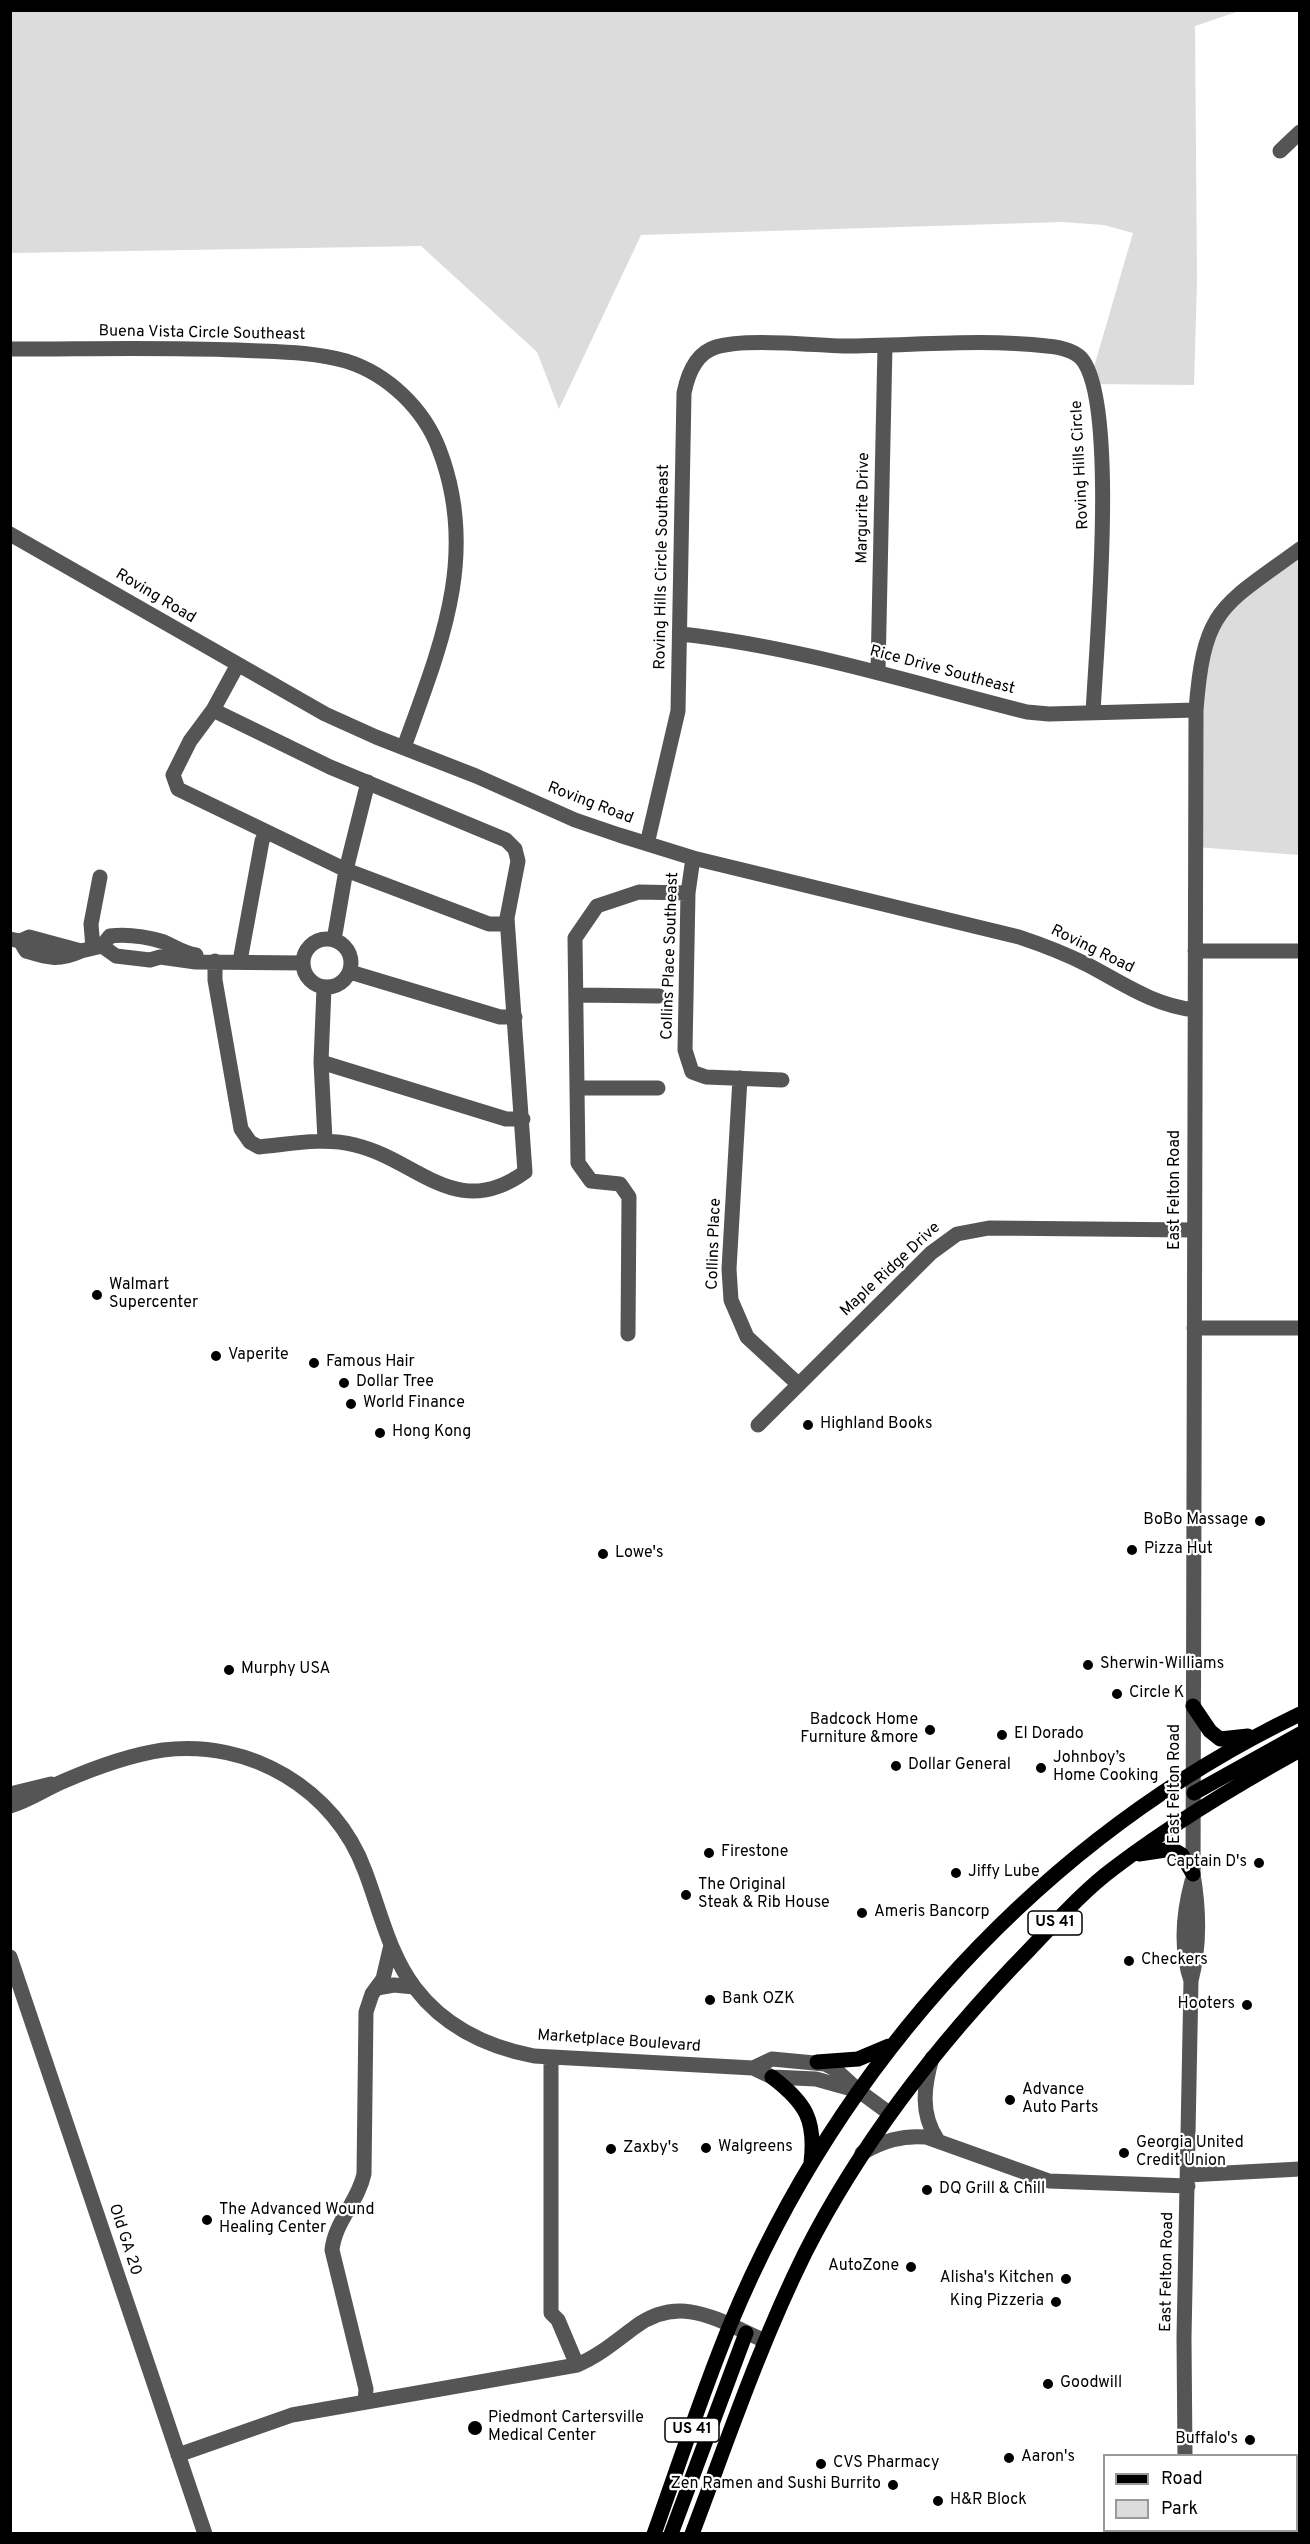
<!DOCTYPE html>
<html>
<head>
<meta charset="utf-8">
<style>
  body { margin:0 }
  #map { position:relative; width:1310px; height:2544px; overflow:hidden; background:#fff; font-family:Overpass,sans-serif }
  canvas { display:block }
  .frame { position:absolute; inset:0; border:12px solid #000; pointer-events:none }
  .legend { position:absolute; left:1103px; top:2454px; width:195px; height:78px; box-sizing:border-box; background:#fff; border:2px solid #999; margin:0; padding:8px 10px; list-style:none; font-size:18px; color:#000 }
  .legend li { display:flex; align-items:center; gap:12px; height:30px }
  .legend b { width:30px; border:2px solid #999 }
</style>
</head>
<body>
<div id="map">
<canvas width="1310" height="2544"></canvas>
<div class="frame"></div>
<ul class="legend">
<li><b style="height:8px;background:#000"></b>Road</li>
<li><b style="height:16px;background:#dcdcdc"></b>Park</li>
</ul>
</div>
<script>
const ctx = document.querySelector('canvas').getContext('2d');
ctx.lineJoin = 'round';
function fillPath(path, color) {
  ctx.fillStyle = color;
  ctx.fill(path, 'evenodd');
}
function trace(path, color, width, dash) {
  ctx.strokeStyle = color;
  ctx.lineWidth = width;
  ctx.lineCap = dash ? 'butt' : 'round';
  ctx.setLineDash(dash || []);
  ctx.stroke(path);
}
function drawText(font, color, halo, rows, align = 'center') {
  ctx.font = font + ' Overpass,sans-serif';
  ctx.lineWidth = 4.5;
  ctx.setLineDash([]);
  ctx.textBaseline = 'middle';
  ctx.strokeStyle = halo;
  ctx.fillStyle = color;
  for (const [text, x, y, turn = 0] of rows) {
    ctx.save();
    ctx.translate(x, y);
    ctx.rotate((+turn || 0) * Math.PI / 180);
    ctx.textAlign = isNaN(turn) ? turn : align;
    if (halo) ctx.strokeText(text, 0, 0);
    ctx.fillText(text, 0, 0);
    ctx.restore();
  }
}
fillPath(new Path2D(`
  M10 11H1239L1195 26 1197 282 1194 385 1089 384 1133 233 1104 225 1062 222 641 235 559 409 537 352 421 246 11 253Z
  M1299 554V855L1196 847C1196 778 1184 661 1228 604 1240 589 1282 566 1299 554Z`), '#dcdcdc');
trace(new Path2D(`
  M1280 151 1300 132
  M10 349C86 349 162 347 238 350 274 352 311 351 346 361 388 374 424 409 439 449 480 555 440 647 404 747
  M10 534 325 714 376 737 476 776 575 820 619 835 693 858 1019 937C1043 945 1066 954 1088 965 1124 984 1153 1005 1195 1010
  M681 634C800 647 912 683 1027 712L1049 714 1196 710
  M878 671 885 346
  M213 710 190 741 173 775 178 789 346 870 489 924H507
  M647 844 678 711 684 393C688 373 696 353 716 347 745 338 810 345 843 346 911 346 980 338 1047 346 1058 347 1073 350 1081 358 1119 400 1096 649 1093 713
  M693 858 688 893 685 1050 692 1072 706 1077 782 1080
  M303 963a24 24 0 1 1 48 0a24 24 0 1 1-48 0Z
  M10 939 20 941 29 937 81 951C58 961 49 958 26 951L20 941
  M334 940 346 870 368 782
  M102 946 110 936C127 934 147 937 164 942 175 947 184 953 196 955
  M93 948 91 924 100 877
  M81 951 102 946 116 956 150 960 160 957 196 962 303 963
  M1195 951H1300
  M215 961V980L241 1129 250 1142 259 1147C291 1144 324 1137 355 1145 418 1160 456 1222 525 1172L507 918 518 861 515 849 506 840 330 767 213 710 237 666
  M240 961 262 841 266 832
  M350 972 500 1017H515
  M324 988 321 1062 506 1119H523
  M576 995 659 996
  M321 1062 325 1140
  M740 1078 729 1269 731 1300 747 1337 798 1384
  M577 1088H658
  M1194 1328H1300
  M628 1334 629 1197 620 1184 591 1181 578 1163 575 938 597 906 639 892 688 893
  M758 1425 931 1253 957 1234 989 1228 1193 1230
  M10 1794 51 1784
  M10 1806C30 1800 45 1789 64 1781 94 1768 130 1755 163 1750 250 1739 335 1789 365 1871 380 1910 389 1954 415 1988 444 2026 487 2047 534 2056L753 2068 772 2077 816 2079 859 2091
  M10 1957 205 2534
  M1191 1981C1180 1948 1183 1914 1192 1881
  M377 1988 394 1985 414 1987
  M551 2057V2313L558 2320 577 2365
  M932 2058C924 2086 920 2113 937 2139
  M753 2068 772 2059 825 2064 835 2069 859 2091 889 2113
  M862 2153C883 2141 902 2135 926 2137L1049 2181 1188 2186
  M1188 2175 1300 2169
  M365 2402 366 2389 332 2250C335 2221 358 2202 364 2174L366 2012 372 1994 383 1979 391 1945
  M178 2455 292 2415 577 2365C599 2356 616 2341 635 2327 681 2293 719 2321 765 2341
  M1185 2456 1184 2338 1191 1981C1200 1946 1199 1909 1193 1874L1196 710C1204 607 1221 607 1300 549
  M1189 2530V2534`), '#555', 15);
trace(new Path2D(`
  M1193 1706 1210 1731 1220 1739 1248 1736
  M1194 1793 1300 1734
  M1139 1854 1172 1849 1182 1855 1193 1874
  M817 2062 858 2059 889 2046
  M772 2077C806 2103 816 2120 811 2163
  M654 2534C679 2464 702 2393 730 2325 839 2062 1042 1838 1300 1714
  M671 2534 746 2333
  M692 2534C728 2439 760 2344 805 2253 863 2139 940 2041 1029 1950 1056 1922 1083 1891 1114 1868 1173 1823 1235 1786 1300 1750`), '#000', 15);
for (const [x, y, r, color] of [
  [97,1295,6,"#000"],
  [216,1356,6,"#000"],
  [314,1363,6,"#000"],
  [344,1383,6,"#000"],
  [351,1404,6,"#000"],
  [808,1425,6,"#000"],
  [380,1433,6,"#000"],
  [1260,1521,6,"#000"],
  [1132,1550,6,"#000"],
  [603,1554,6,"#000"],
  [1088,1665,6,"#000"],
  [229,1670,6,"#000"],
  [1117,1694,6,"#000"],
  [930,1730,6,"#000"],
  [1002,1735,6,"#000"],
  [896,1766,6,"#000"],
  [1041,1768,6,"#000"],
  [709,1853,6,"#000"],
  [1259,1863,6,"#000"],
  [956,1873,6,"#000"],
  [686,1895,6,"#000"],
  [862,1913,6,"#000"],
  [1129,1961,6,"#000"],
  [710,2000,6,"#000"],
  [1247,2005,6,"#000"],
  [1010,2100,6,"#000"],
  [706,2148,6,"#000"],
  [611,2149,6,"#000"],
  [1124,2153,6,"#000"],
  [927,2190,6,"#000"],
  [207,2220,6,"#000"],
  [911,2267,6,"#000"],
  [1066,2279,6,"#000"],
  [1056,2302,6,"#000"],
  [1048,2384,6,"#000"],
  [475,2428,8,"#000"],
  [1250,2440,6,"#000"],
  [1009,2458,6,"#000"],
  [821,2464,6,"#000"],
  [893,2485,6,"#000"],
  [938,2501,6,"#000"]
]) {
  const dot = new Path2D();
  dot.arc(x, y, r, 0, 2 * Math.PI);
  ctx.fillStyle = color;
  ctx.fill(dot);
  trace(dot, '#fff', 2);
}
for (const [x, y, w] of [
  [1055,1923,54],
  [692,2430,54]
]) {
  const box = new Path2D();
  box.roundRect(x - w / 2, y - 12, w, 24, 4.5);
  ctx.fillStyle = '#fff';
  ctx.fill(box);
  trace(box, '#000', 1.5);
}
drawText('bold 15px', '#000', null, [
  ["US 41",1055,1923],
  ["US 41",692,2430]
]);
drawText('16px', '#000', '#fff', [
  ["Buena Vista Circle Southeast",202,334,1],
  ["Roving Hills Circle",1081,465,-93],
  ["Margurite Drive",864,508,-89],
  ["Roving Hills Circle Southeast",663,567,-89],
  ["Roving Road",155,597,31],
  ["Rice Drive Southeast",942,671,15],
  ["Roving Road",590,804,21],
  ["Roving Road",1092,950,26],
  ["Collins Place Southeast",671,956,-88],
  ["East Felton Road",1176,1190,-90],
  ["Collins Place",715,1244,-88],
  ["Maple Ridge Drive",891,1270,-43],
  ["East Felton Road",1176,1784,-90],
  ["Marketplace Boulevard",619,2042,4],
  ["Old GA 20",124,2240,72],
  ["East Felton Road",1168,2272,-89]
]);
drawText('16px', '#000', '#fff', [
  ["Walmart",109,1286],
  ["Supercenter",109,1304],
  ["Vaperite",228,1356],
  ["Famous Hair",326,1363],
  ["Dollar Tree",356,1383],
  ["World Finance",363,1404],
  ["Highland Books",820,1425],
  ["Hong Kong",392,1433],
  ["BoBo Massage",1248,1521,"right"],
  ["Pizza Hut",1144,1550],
  ["Lowe's",615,1554],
  ["Sherwin-Williams",1100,1665],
  ["Murphy USA",241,1670],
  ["Circle K",1129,1694],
  ["Badcock Home",918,1721,"right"],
  ["Furniture &more",918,1739,"right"],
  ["El Dorado",1014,1735],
  ["Johnboy’s",1053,1759],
  ["Home Cooking",1053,1777],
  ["Dollar General",908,1766],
  ["Firestone",721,1853],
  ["Captain D's",1247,1863,"right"],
  ["Jiffy Lube",968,1873],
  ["The Original",698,1886],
  ["Steak & Rib House",698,1904],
  ["Ameris Bancorp",874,1913],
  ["Checkers",1141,1961],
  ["Bank OZK",722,2000],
  ["Hooters",1235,2005,"right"],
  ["Advance",1022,2091],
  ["Auto Parts",1022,2109],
  ["Georgia United",1136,2144],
  ["Credit Union",1136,2162],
  ["Walgreens",718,2148],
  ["Zaxby's",623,2149],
  ["DQ Grill & Chill",939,2190],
  ["The Advanced Wound",219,2211],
  ["Healing Center",219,2229],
  ["AutoZone",899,2267,"right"],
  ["Alisha's Kitchen",1054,2279,"right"],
  ["King Pizzeria",1044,2302,"right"],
  ["Goodwill",1060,2384],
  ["Piedmont Cartersville",488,2419],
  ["Medical Center",488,2437],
  ["Buffalo's",1238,2440,"right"],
  ["Aaron's",1021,2458],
  ["CVS Pharmacy",833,2464],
  ["Zen Ramen and Sushi Burrito",881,2485,"right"],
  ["H&R Block",950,2501]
], 'left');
</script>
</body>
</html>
